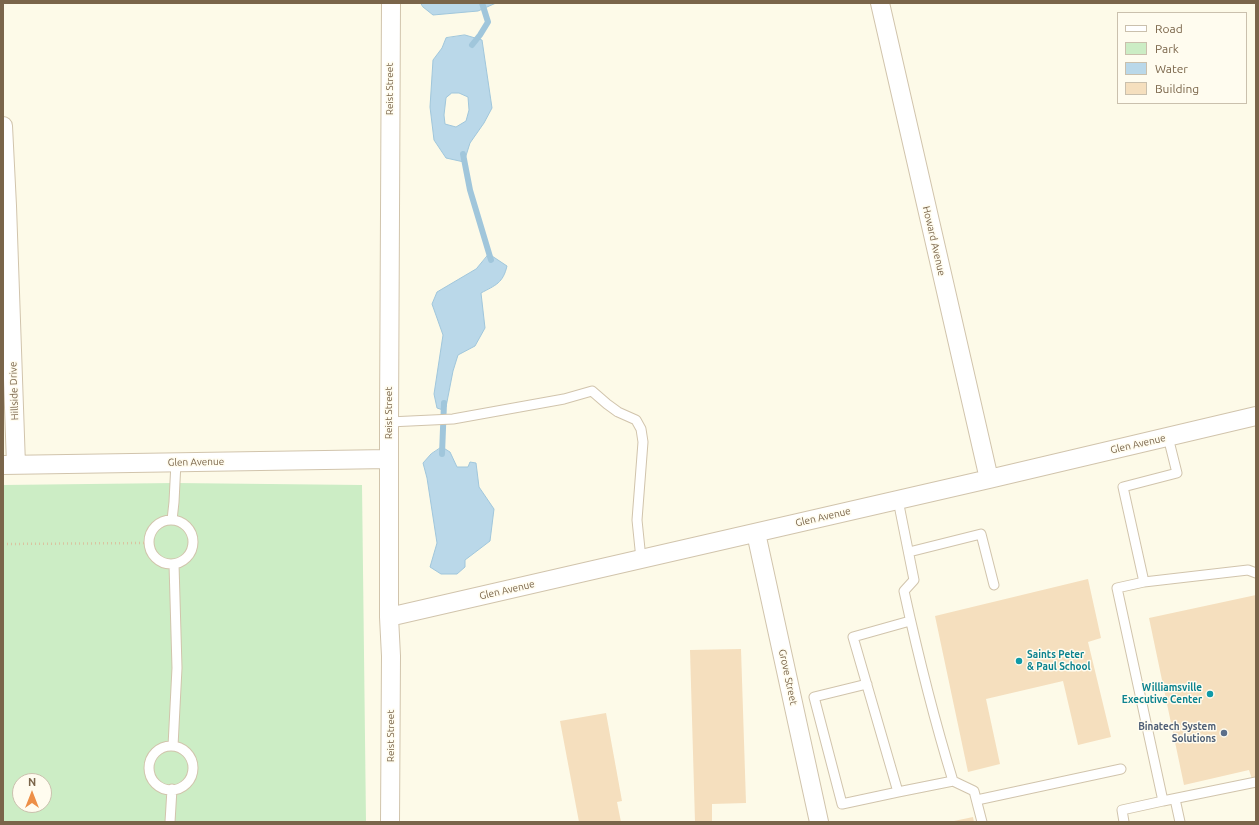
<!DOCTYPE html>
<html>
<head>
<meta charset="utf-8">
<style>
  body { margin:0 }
  #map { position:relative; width:1259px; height:825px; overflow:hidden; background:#fdfae8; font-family:Ubuntu,sans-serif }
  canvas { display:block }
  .frame { position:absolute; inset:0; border:4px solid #7a654a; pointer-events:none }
  .legend { position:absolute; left:1117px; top:12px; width:130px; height:92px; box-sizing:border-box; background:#fffcef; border:1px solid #cac0ad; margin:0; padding:5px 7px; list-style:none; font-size:12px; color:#7a654a }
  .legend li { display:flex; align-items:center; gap:8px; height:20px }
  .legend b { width:20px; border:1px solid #cac0ad }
  .north { position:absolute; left:12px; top:773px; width:40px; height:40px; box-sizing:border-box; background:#fffcef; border:1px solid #cac0ad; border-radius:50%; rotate:0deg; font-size:11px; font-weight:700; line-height:16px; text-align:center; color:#7a654a }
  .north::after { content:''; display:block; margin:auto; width:14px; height:18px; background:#ed8f47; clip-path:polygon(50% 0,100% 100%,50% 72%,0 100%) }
</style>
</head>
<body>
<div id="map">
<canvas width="1259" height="825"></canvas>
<div class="frame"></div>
<ul class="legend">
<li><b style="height:5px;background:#fff"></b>Road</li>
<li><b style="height:11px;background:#ccedc5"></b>Park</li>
<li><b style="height:11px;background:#bad8e9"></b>Water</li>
<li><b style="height:11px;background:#f5dfbe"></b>Building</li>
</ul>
<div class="north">N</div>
</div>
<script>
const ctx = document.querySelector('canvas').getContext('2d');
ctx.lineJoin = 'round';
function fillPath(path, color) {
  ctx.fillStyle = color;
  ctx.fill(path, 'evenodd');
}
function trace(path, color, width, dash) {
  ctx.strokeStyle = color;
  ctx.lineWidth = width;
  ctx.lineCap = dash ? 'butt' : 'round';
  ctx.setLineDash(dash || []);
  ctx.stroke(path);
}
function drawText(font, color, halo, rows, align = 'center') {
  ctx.font = font + ' Ubuntu,sans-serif';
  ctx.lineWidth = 3;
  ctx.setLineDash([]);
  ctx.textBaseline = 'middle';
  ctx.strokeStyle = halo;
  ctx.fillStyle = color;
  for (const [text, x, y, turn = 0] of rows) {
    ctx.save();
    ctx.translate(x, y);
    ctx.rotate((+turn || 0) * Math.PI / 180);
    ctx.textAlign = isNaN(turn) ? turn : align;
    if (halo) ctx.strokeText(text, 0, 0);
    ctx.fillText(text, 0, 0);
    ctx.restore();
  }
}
fillPath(new Path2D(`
  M175 483 362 485 366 822H3V485ZM20 781H44V805H20Z`), '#ccedc5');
const water = new Path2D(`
  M421 3H496L478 11 433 15 423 7Z
  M465 35 482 40 492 108 484 123 470 143 464 162 446 158 434 140 430 107 433 60 442 48 446 38ZM452 93H459L468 97 469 110 466 121 456 127 445 124 444 115 446 98Z
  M489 254 507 266C503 283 496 285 481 293L485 328 475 346 458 355 453 371 446 407 443 410 437 408 434 394 443 335 432 304 437 292 476 269Z
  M442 447 450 452 457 467H468L470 462 476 463 479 487 494 509 490 541 465 560V567L457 574H441L430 567 437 543 427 478 423 463 431 454Z`);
fillPath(water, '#bad8e9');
trace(water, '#a0c6db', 1);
trace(new Path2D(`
  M472 45 480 35 488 22 482 3
  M463 154 470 190 491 260
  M442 454 444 403`), '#a0c6db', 6);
fillPath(new Path2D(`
  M1088 579 1101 638 1088 642 1111 737 1078 745 1063 681 986 699 1000 764 968 772 935 616Z
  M1256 595V779H1252L1249 770 1184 785 1149 618Z
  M741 649 746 803 712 804V822H695L690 650Z
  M606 713 622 801 617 802 621 822H579L560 721Z
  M973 817 974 822H954V821Z`), '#f5dfbe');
const service = new Path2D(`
  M389 422 453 419 564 399 592 391 607 404 618 412 636 420 641 429 643 442 637 520 641 559
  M898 500 914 580 904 591C918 655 934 719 953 781L974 791 982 822
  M172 520 174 502 176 462
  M149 542a22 22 0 1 1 44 0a22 22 0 1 1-44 0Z
  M909 552 981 534 994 585
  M1144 582 1248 570 1256 573
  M867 684 814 697 842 804 898 792 853 637 910 621
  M173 746 177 668 174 564
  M149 768a22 22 0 1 1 44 0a22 22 0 1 1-44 0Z
  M898 792 953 781
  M1175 799 1180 822
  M977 800 1121 769
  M1163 801 1256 782
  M170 822 172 789
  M1124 822 1122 810 1163 801 1117 588 1144 582 1123 487 1177 473 1168 437`);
const minor = new Path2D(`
  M880 3 989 479
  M3 126 7 206 16 465
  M3 465 389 459
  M756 533 819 822
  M389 617 989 479 1256 416
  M390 822 391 656 389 617V422L391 3`);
trace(service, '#d1c4ac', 11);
trace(minor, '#d1c4ac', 20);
trace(new Path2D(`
  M3 544 149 543`), '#dac3a0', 2.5, [1, 3]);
trace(service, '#fff', 9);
trace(minor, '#fff', 18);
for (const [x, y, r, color] of [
  [1019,661,4,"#0f9aa8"],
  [1210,694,4,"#0f9aa8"],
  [1224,733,4,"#5c6f8a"]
]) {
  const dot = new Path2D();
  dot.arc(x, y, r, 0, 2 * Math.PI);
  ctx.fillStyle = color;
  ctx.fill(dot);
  trace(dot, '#fffcef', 1.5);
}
drawText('10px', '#7a654a', '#fffcef', [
  ["Reist Street",390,89,-90],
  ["Howard Avenue",934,241,77],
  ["Hillside Drive",14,391,-92],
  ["Reist Street",389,413,-90],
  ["Glen Avenue",1138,444,-13],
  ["Glen Avenue",196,462,-1],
  ["Glen Avenue",823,517,-13],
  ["Glen Avenue",507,590,-13],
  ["Grove Street",788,677,78],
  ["Reist Street",391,736,-90]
]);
drawText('bold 10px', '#0d838f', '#fffcef', [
  ["Saints Peter",1027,655],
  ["& Paul School",1027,667],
  ["Williamsville",1202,688,"right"],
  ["Executive Center",1202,700,"right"]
], 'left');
drawText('bold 10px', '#4e5e75', '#fffcef', [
  ["Binatech System",1216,727],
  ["Solutions",1216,739]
], 'right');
</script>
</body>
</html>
